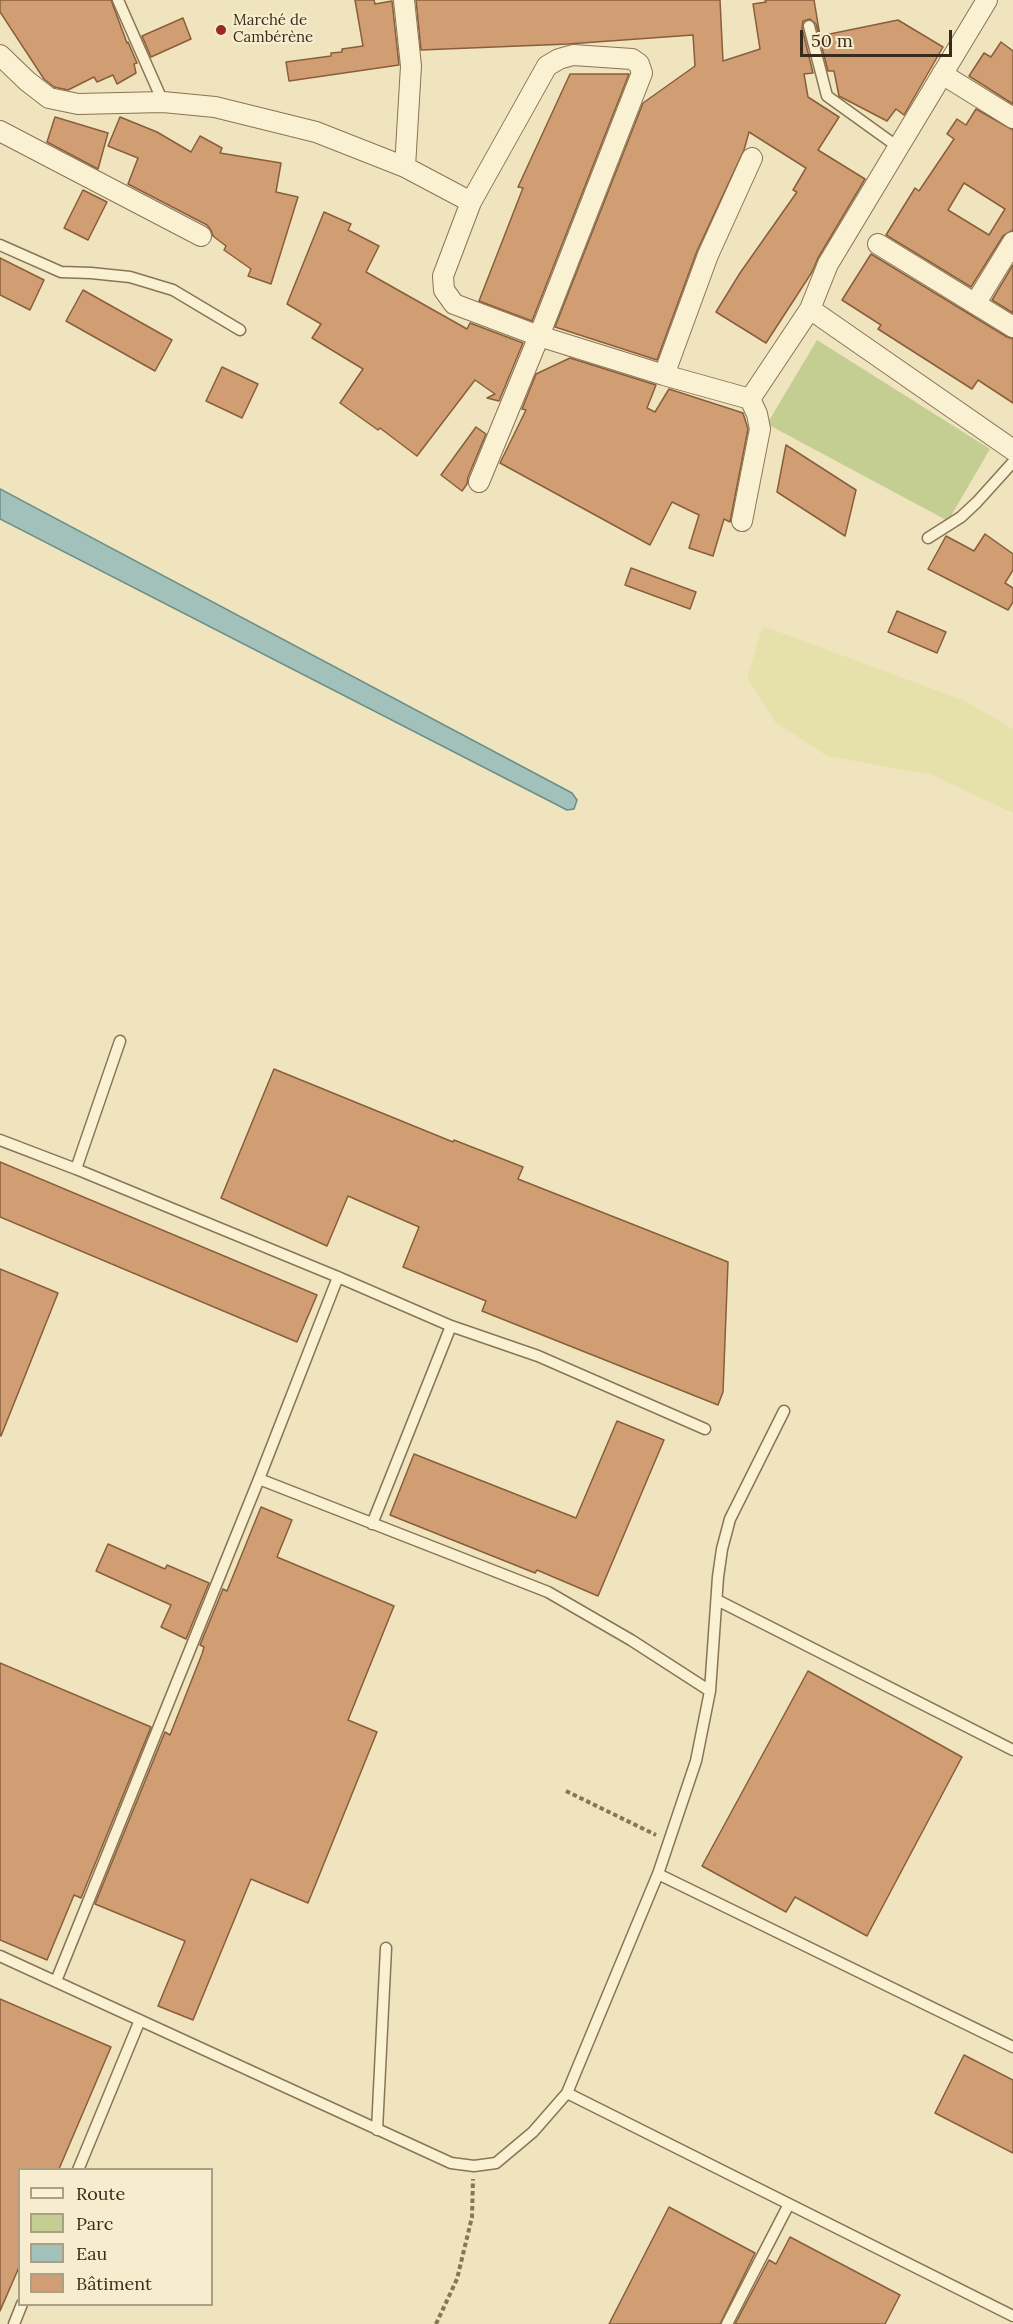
<!DOCTYPE html>
<html>
<head>
<meta charset="utf-8">
<style>
	body { margin:0 }
	#map { position:relative; width:1013px; height:2324px; overflow:hidden; background:#f0e4be; font-family:Lora,serif }
	canvas { display:block }
	.legend { position:absolute; left:18px; top:2168px; width:195px; height:138px; box-sizing:border-box; background:#f7edce; border:2px solid #ab9f86; margin:0; padding:8px 10px; list-style:none; font-size:18px; color:#382b1b }
	.legend li { display:flex; align-items:center; gap:12px; height:30px }
	.legend b { width:30px; border:2px solid #ab9f86 }
	.scale { position:absolute; left:800px; top:30px; width:152px; height:27px; box-sizing:border-box; border:3px solid #382b1b; border-top:0; padding-left:8px; font-size:18px; line-height:21px; white-space:nowrap; color:#382b1b; -webkit-text-stroke:4px #f7edce; paint-order:stroke }
</style>
</head>
<body>
<div id="map">
<canvas width="1013" height="2324"></canvas>
<ul class="legend">
<li><b style="height:8px;background:#faf0d2"></b>Route</li>
<li><b style="height:16px;background:#c4ce92"></b>Parc</li>
<li><b style="height:16px;background:#a2c1ba"></b>Eau</li>
<li><b style="height:16px;background:#d09e72"></b>Bâtiment</li>
</ul>
<div class="scale">50 m</div>
</div>
<script>
const context = document.querySelector('canvas').getContext('2d');
context.lineJoin = 'round';
function paint(path, color) {
  context.fillStyle = color;
  context.fill(path, 'evenodd');
}
function shape(rows) {
  const path = new Path2D();
  for (const r of rows) {
    path.moveTo(r[0], r[1]);
    for (let i = 2; i < r.length; i += 2) path.lineTo(r[i], r[i + 1]);
  }
  return path;
}
function strokePath(path, color, width, dash) {
  context.strokeStyle = color;
  context.lineWidth = width;
  context.lineCap = dash ? 'butt' : 'round';
  context.setLineDash(dash || []);
  context.stroke(path);
}
function label(font, color, halo, rows, align = 'center') {
  context.font = font + ' Lora,serif';
  context.lineWidth = 4.5;
  context.setLineDash([]);
  context.textBaseline = 'middle';
  context.strokeStyle = halo;
  context.fillStyle = color;
  for (const [text, x, y, turn = 0] of rows) {
    context.save();
    context.translate(x, y);
    context.rotate((+turn || 0) * Math.PI / 180);
    context.textAlign = isNaN(turn) ? turn : align;
    if (halo) context.strokeText(text, 0, 0);
    context.fillText(text, 0, 0);
    context.restore();
  }
}
const farmland = shape([
	[763,626,965,701,1013,729,1013,813,932,775,827,756,775,722,747,677]
]);
const green = shape([
	[817,340,990,449,948,521,767,424]
]);
const water = shape([
	[0,489,572,793,577,800,574,809,567,810,0,519,0,489]
]);
const building = shape([
	[0,0,111,0,127,43,128,42,137,63,134,64,136,73,117,84,113,75,97,82,94,77,68,90,54,87,44,79,0,12,0,0],
	[355,0,374,0,375,4,392,1,399,65,289,81,286,62,331,56,331,53,342,52,342,49,363,46,355,0],
	[416,0,720,0,723,61,760,49,753,4,766,2,765,0,814,0,820,36,898,20,943,47,904,115,896,109,887,121,839,96,834,71,828,71,816,24,810,19,803,21,802,28,813,73,804,74,808,97,839,117,818,150,865,179,818,258,812,272,766,343,716,312,740,273,797,192,793,190,806,168,749,132,744,150,697,251,657,360,555,327,643,103,695,66,693,35,568,44,421,50,416,0],
	[183,18,191,39,151,57,142,36,183,18],
	[1001,42,1013,51,1013,104,969,76,984,53,991,57,1001,42],
	[570,74,629,74,532,321,479,301,523,188,518,187,570,74],
	[976,109,1013,130,1013,230,1003,236,971,287,886,235,915,188,919,191,954,139,947,134,957,119,966,125,976,109],
	[964,183,1005,209,989,235,948,210,964,183],
	[55,117,108,133,98,169,47,142,55,117],
	[120,117,157,132,191,152,200,136,222,148,220,153,281,163,276,192,298,197,271,284,248,276,251,269,224,250,226,246,213,236,211,230,207,225,128,184,138,158,108,146,120,117],
	[83,190,107,202,88,240,64,228,83,190],
	[324,212,351,224,348,230,379,246,366,272,467,329,470,323,523,343,499,401,487,398,495,394,475,380,417,456,380,428,378,430,340,403,363,369,312,338,321,324,287,304,324,212],
	[871,254,1007,337,1013,339,1013,403,978,380,972,389,878,329,881,325,842,300,871,254],
	[0,258,44,280,30,310,0,295,0,258],
	[1013,265,1013,313,992,300,1013,265],
	[83,290,172,340,155,371,66,321,83,290],
	[570,358,656,385,647,408,655,412,669,389,743,413,748,429,730,522,724,519,713,556,689,548,699,515,672,502,650,545,500,463,526,410,522,409,536,374,570,358],
	[222,367,258,384,242,418,206,401,222,367],
	[476,427,486,434,468,477,467,484,462,491,441,475,476,427],
	[786,445,856,490,845,536,777,492,786,445],
	[985,534,1013,554,1013,570,1005,583,1013,588,1013,602,1008,610,928,569,946,536,974,551,985,534],
	[631,568,696,592,690,609,625,585,631,568],
	[897,611,946,632,937,653,888,632,897,611],
	[274,1069,453,1142,454,1140,523,1167,518,1179,728,1262,723,1392,718,1405,482,1311,486,1301,403,1267,419,1227,348,1196,327,1246,221,1198,274,1069],
	[0,1162,317,1295,297,1342,0,1217,0,1162],
	[0,1269,58,1293,1,1436,0,1435,0,1269],
	[617,1421,664,1440,598,1596,537,1570,535,1573,390,1515,414,1454,576,1518,617,1421],
	[261,1507,292,1520,277,1557,394,1606,348,1720,377,1732,308,1903,251,1879,193,2020,158,2006,185,1941,95,1904,165,1732,170,1735,202,1654,204,1647,200,1645,223,1589,227,1591,261,1507],
	[108,1544,165,1569,167,1565,209,1583,186,1639,161,1627,171,1605,96,1571,108,1544],
	[0,1663,151,1727,81,1898,74,1895,47,1960,0,1940,0,1663],
	[808,1671,962,1757,867,1936,795,1897,786,1912,702,1866,808,1671],
	[0,1999,111,2047,59,2169,20,2169,20,2265,0,2311,0,1999],
	[964,2055,1013,2080,1013,2153,935,2113,964,2055],
	[669,2207,755,2253,720,2324,609,2324,669,2207],
	[790,2237,900,2295,885,2324,735,2324,769,2260,776,2264,790,2237]
]);
const path = shape([
	[566,1791,656,1835],
	[436,2324,457,2279,472,2217,473,2179]
]);
const lane = shape([
	[118,0,163,102],
	[809,26,827,96,898,147],
	[0,245,61,272,91,273,130,277,173,290,240,330],
	[928,538,961,517,977,502,1013,462],
	[0,1140,76,1169,338,1277,451,1326,538,1356,705,1429],
	[76,1169,120,1041],
	[259,1479,548,1592,631,1640,710,1691],
	[372,1524,451,1326],
	[717,1600,1013,1750],
	[658,1874,1013,2047],
	[0,1956,451,2163,474,2166,496,2163,533,2132,567,2093,658,1874,696,1761,710,1691,718,1577,722,1549,730,1519,784,1411],
	[56,1981,259,1479,338,1277],
	[567,2093,1013,2316],
	[377,2130,386,1948],
	[78,2170,140,2020],
	[14,2324,22,2304],
	[727,2324,789,2204]
]);
const street = shape([
	[404,0,411,66,405,167],
	[0,55,27,81,49,98,78,104,163,102,215,107,316,132,405,167,471,202],
	[942,74,1013,118],
	[0,131,201,236],
	[878,244,1013,327],
	[975,304,1013,242],
	[810,309,1013,450],
	[664,375,708,255,752,158],
	[750,399,810,309,828,264,987,0],
	[479,482,539,336,642,73,639,64,632,59,573,55,559,59,547,66,471,202,443,276,444,290,454,304,539,336,664,375,750,399,757,414,760,429,742,521]
]);
const markers = [
	[221,30,6,"#9b2923"]
];
const poiNames = [
	["Marché de",233,21],
	["Cambérène",233,38]
];
paint(farmland, '#e6e0ab');
paint(green, '#c4ce92');
paint(water, '#a2c1ba');
strokePath(water, '#698f88', 1.5);
paint(building, '#d09e72');
strokePath(building, '#895e3b', 1.5);
strokePath(lane, '#897456', 13);
strokePath(street, '#897456', 22);
strokePath(path, '#897456', 4, [4.5, 3]);
strokePath(lane, '#faf0d2', 10);
strokePath(street, '#faf0d2', 20);
for (const [x, y, r, color] of markers) {
  const dot = new Path2D();
  dot.arc(x, y, r, 0, 2 * Math.PI);
  context.fillStyle = color;
  context.fill(dot);
  strokePath(dot, '#f7edce', 2);
}
label('15px', '#382b1b', '#f7edce', poiNames, 'left');
</script>
</body>
</html>
